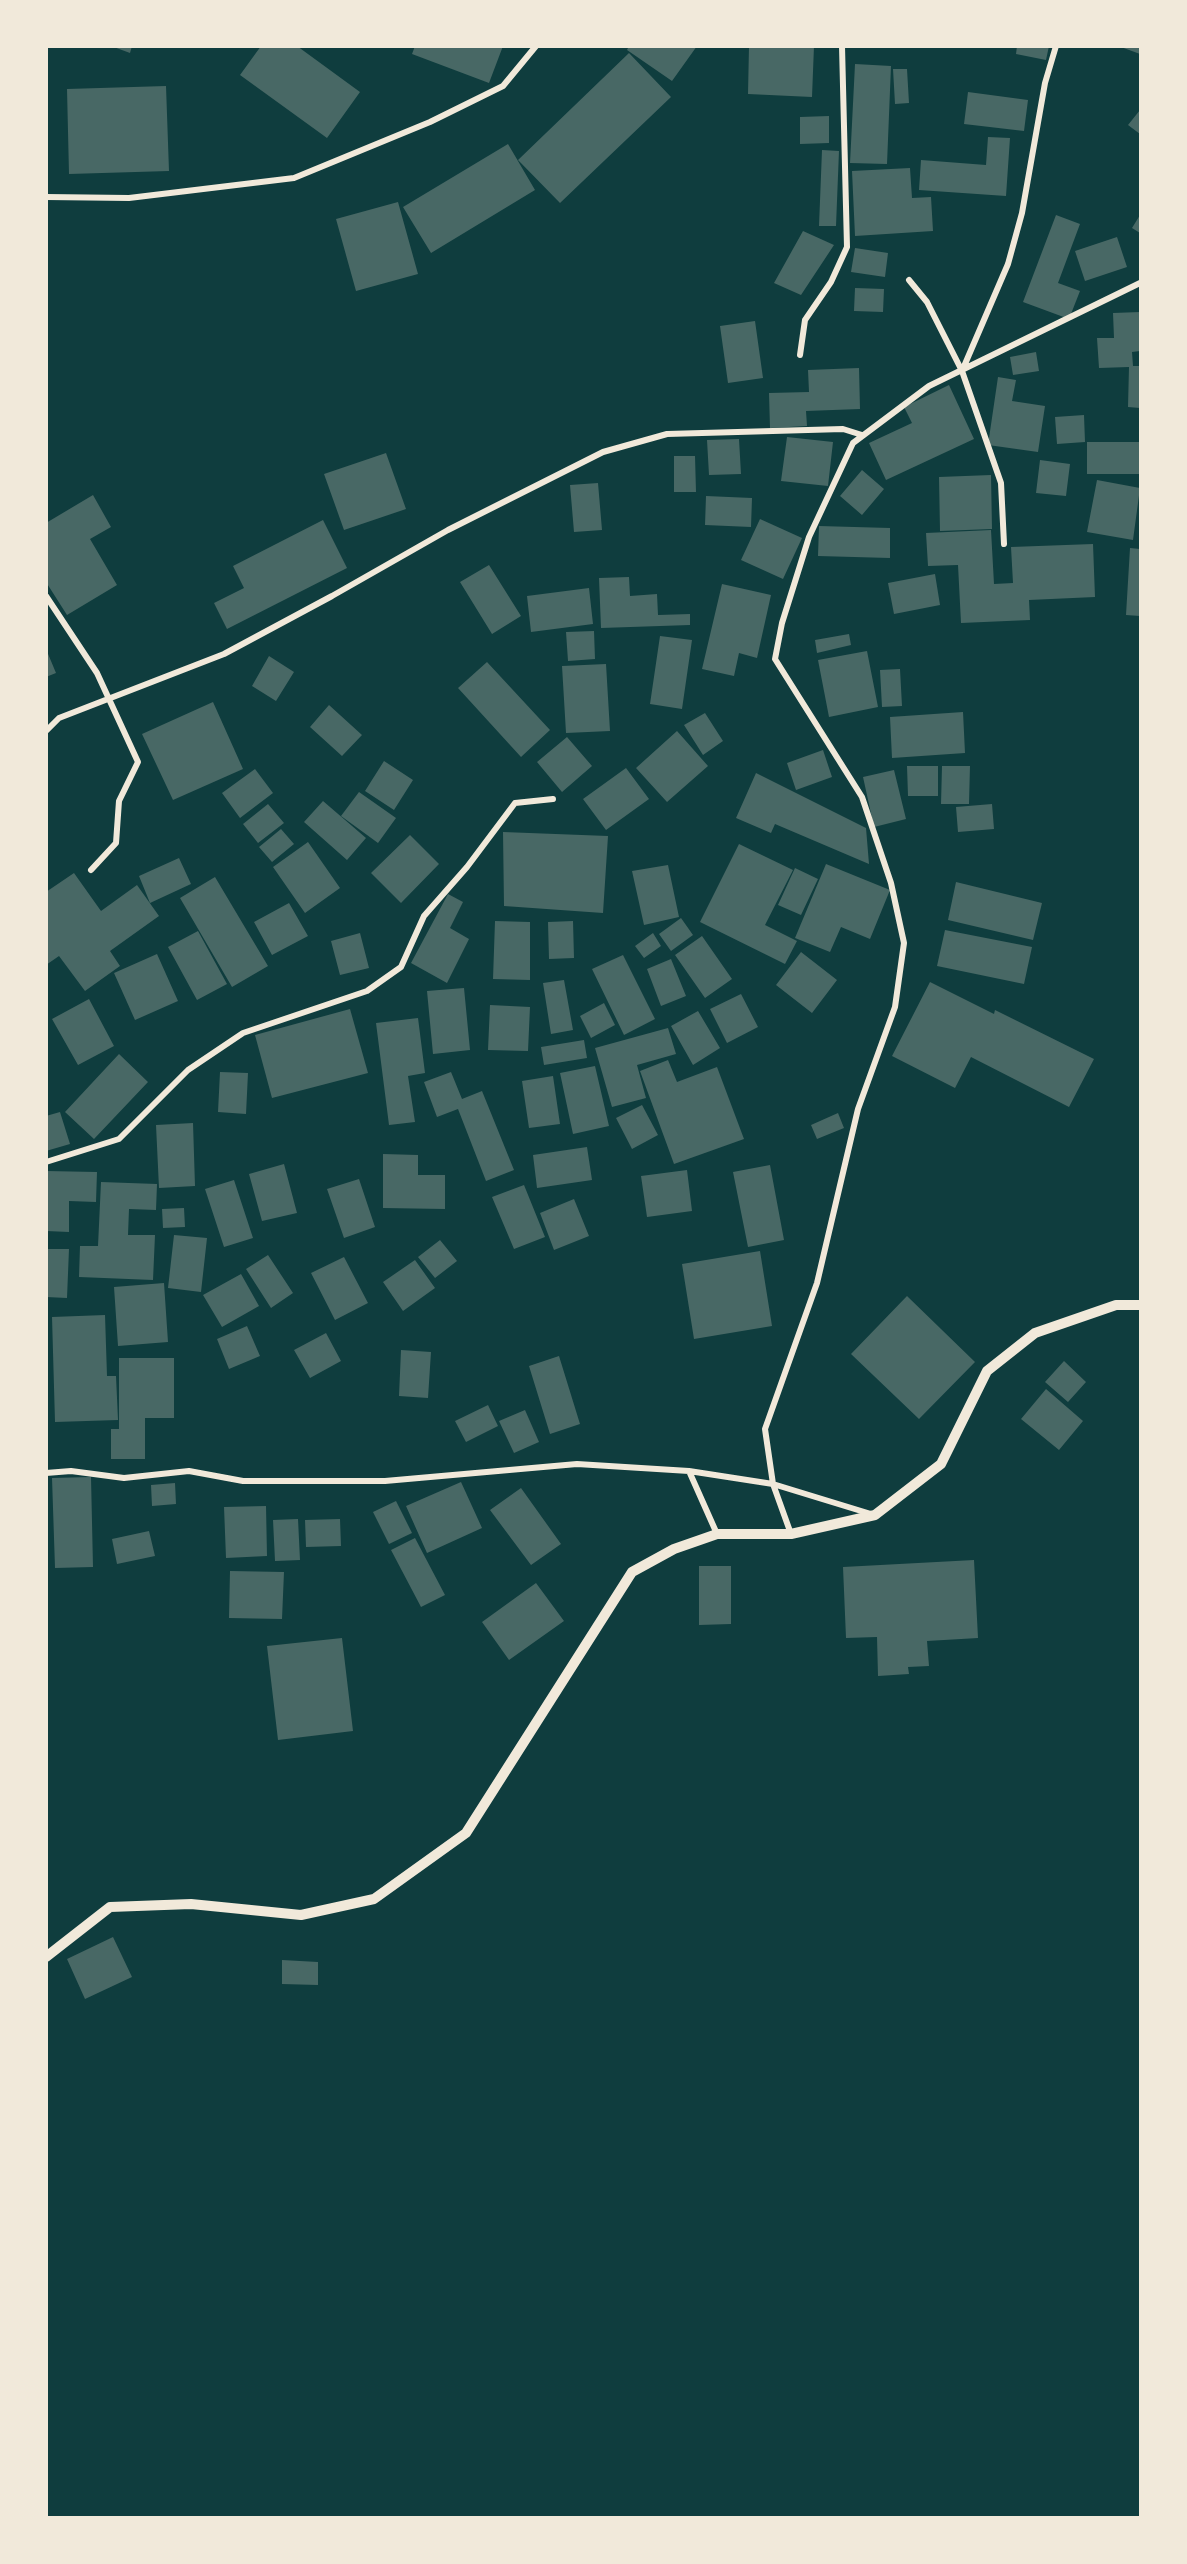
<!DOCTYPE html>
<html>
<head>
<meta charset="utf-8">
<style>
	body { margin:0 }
	#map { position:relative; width:1187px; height:2564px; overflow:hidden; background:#0f3d3e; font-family:Mulish,sans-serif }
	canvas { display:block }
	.frame { position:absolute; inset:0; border:48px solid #f1e9da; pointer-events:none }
</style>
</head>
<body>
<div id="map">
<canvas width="1187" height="2564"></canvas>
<div class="frame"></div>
</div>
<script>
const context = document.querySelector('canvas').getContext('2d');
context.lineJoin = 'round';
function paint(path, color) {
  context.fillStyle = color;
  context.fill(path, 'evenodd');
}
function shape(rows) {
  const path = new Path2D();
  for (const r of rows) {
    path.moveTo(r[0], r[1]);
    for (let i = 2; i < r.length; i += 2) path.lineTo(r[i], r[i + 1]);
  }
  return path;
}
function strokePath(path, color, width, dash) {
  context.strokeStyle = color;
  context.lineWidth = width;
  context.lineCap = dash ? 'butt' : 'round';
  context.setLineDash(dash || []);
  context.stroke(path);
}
const building = shape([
	[111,46,132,46,130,53],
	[261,46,297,46,360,92,327,138,240,75],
	[415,46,503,46,489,83,412,54],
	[629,46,697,46,672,81,627,50],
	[749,46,814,46,812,97,748,94],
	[1017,46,1049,46,1046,60,1016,54],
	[1140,46,1140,54,1121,47,1121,46],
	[629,53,671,97,560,203,518,160],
	[855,64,891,66,887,164,850,163],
	[893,69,907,69,909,103,895,104],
	[166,86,169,171,69,174,67,89],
	[968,92,1028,100,1024,131,964,124],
	[1140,110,1140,134,1128,125],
	[829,116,829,143,800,144,800,117],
	[988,137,1010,138,1006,196,919,190,921,160,986,165],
	[508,144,535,190,431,253,403,207],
	[822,150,839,151,836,226,819,226],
	[910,168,912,198,931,197,933,231,855,236,852,171],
	[398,202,418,274,356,291,336,219],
	[1056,215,1080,224,1058,283,1080,291,1069,319,1023,302],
	[1140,215,1140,233,1132,228],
	[803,231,834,245,801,295,774,283],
	[1117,237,1127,267,1085,281,1075,251],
	[855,248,888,253,885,277,851,272],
	[855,288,884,289,883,312,854,311],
	[1140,312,1140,351,1132,352,1133,366,1140,366,1140,408,1128,407,1129,367,1099,368,1097,338,1114,338,1113,313],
	[755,321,763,378,728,383,720,326],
	[1036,352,1039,371,1013,375,1010,357],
	[859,368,860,409,806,411,807,426,770,428,769,393,809,392,808,370],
	[998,377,1016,380,1012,401,1045,406,1038,452,988,445],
	[949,385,974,439,886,480,869,443,912,423,904,407],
	[1084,415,1085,442,1057,444,1055,417],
	[787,437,833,442,828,486,781,481],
	[739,439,741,474,709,475,707,440],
	[1087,442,1140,442,1140,474,1087,474],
	[386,453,406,509,344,530,324,474],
	[674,456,695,456,696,492,674,492],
	[1040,460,1070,464,1066,496,1036,493],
	[862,470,884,489,862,515,840,496],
	[991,475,992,529,940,531,939,477],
	[1097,480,1140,488,1133,540,1087,532],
	[598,483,602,530,574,532,570,485],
	[93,495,111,527,90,539,117,585,67,615,46,582,46,523],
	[706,496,752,498,751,527,705,525],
	[760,519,802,538,783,579,741,560],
	[323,520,347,568,227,629,214,603,244,588,233,566],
	[819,526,890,528,890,558,818,556],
	[991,530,994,584,1013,583,1011,547,1093,544,1095,597,1029,600,1030,620,961,623,958,565,928,566,926,533],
	[1130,548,1140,549,1140,616,1126,615],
	[489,565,521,616,492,634,460,582],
	[935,574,940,605,894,614,888,583],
	[629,577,630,596,657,594,658,615,690,614,690,625,601,628,599,578],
	[722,584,771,595,757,658,739,653,734,676,702,669],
	[589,588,593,624,531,632,527,596],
	[594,631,595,659,568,661,566,632],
	[849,634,851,645,817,653,815,640],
	[660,636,692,640,682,709,650,704],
	[46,649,56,673,46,677],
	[867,651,878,707,829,717,818,660],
	[269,656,294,672,276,701,252,686],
	[487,662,550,730,521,757,458,688],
	[606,664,610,731,566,733,562,666],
	[900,669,902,706,882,707,880,670],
	[213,702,243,769,173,800,142,734],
	[329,705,362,735,342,756,310,727],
	[963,712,965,753,892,758,890,717],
	[705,713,723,741,703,755,684,725],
	[677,731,708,766,667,802,636,768],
	[567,737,592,766,562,792,537,762],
	[823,750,832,777,796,790,787,763],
	[384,761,413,780,394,810,365,791],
	[907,766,938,766,938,796,908,796],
	[942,766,970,766,969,804,941,804],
	[626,768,649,799,606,830,583,799],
	[255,769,273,793,240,818,222,793],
	[894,770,906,819,874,827,863,777],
	[756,773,866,828,869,864,775,824,771,833,736,818],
	[359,792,396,818,378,843,341,816],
	[323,801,366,838,347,860,304,822],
	[268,804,284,823,258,843,243,824],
	[992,804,994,829,958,832,956,807],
	[281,829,294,844,272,862,259,847],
	[503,832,608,836,603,913,504,906],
	[410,835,439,864,401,903,371,873],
	[308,842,340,888,305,913,273,867],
	[739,844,793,870,765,925,797,941,785,964,700,922],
	[179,858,191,884,150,903,139,876],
	[826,864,890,890,870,939,841,927,830,952,795,938],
	[668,865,679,917,644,925,632,871],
	[795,868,818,879,801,915,778,905],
	[74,873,101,911,137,885,159,916,110,951,120,966,85,991,59,956,46,965,46,892],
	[215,877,268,966,232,987,180,898],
	[956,882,1042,903,1033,940,948,920],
	[448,894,463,902,450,928,469,939,447,983,411,963],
	[289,903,308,936,272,955,254,922],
	[681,918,693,935,671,951,659,934],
	[495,921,530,922,530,980,493,979],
	[573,921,574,958,549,959,548,922],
	[945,930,1032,947,1024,984,937,966],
	[198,931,227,984,197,1000,168,947],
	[360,933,369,968,340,975,331,941],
	[653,933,661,946,644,958,635,946],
	[702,936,732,979,705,998,675,955],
	[801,952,837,980,812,1013,776,985],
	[157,954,178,1001,135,1020,114,973],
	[623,955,655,1019,624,1035,592,969],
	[671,959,686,996,661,1006,647,969],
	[564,980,573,1030,551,1034,543,983],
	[930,982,994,1014,995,1010,1094,1059,1069,1107,971,1057,955,1088,892,1056],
	[464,988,470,1050,433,1054,427,991],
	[741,994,758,1027,727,1043,710,1009],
	[89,999,114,1046,78,1065,52,1019],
	[604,1003,615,1025,591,1038,580,1016],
	[490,1005,530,1007,528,1051,488,1050],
	[350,1009,368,1073,272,1098,255,1035],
	[698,1011,720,1048,693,1065,671,1026],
	[418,1018,425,1073,408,1076,415,1122,389,1125,376,1023],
	[668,1028,676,1054,637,1065,646,1098,612,1107,595,1048],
	[584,1040,587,1058,544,1065,541,1047],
	[119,1054,148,1082,94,1139,65,1112],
	[668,1060,677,1082,717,1067,744,1139,674,1164,640,1071],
	[595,1066,609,1126,573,1134,560,1073],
	[220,1072,248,1073,246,1114,218,1112],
	[451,1072,462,1099,482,1091,514,1170,486,1181,458,1109,437,1117,424,1082],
	[553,1076,560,1124,529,1128,522,1081],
	[642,1105,658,1135,632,1149,616,1118],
	[60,1112,70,1144,46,1151,46,1116],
	[838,1113,844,1128,817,1139,811,1125],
	[193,1123,195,1186,159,1188,156,1125],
	[587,1147,592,1180,537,1188,533,1155],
	[383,1154,418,1155,418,1175,445,1175,445,1209,383,1208],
	[284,1164,297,1213,262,1221,249,1174],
	[770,1165,784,1240,748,1247,733,1172],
	[687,1170,692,1211,647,1217,641,1176],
	[46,1171,97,1172,96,1202,69,1201,69,1232,46,1231],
	[359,1179,375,1227,344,1238,327,1189],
	[234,1180,253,1238,224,1247,205,1189],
	[101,1182,157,1184,156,1210,129,1209,128,1235,155,1235,153,1280,79,1277,80,1246,98,1246],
	[524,1185,545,1237,514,1249,492,1197],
	[574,1199,589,1236,554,1250,540,1213],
	[184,1208,185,1227,163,1228,162,1209],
	[174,1235,207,1238,201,1292,168,1288],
	[440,1240,457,1261,435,1278,418,1257],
	[46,1249,69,1249,67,1298,46,1297],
	[760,1251,772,1326,694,1339,682,1264],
	[268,1255,293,1293,271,1308,246,1269],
	[344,1257,368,1303,335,1320,311,1273],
	[415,1260,435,1288,403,1311,383,1282],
	[241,1274,259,1306,222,1327,203,1295],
	[164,1283,168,1342,118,1346,114,1287],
	[907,1296,975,1362,919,1419,851,1354],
	[105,1315,107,1376,116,1376,118,1420,55,1422,52,1317],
	[247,1326,260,1356,229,1369,217,1339],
	[326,1333,341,1361,310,1378,294,1350],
	[401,1350,431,1352,428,1398,399,1396],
	[559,1356,580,1424,550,1434,529,1366],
	[119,1358,174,1358,174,1418,145,1418,145,1459,111,1459,111,1429,119,1429],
	[1064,1361,1086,1382,1068,1402,1045,1382],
	[1046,1389,1083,1421,1059,1450,1021,1419],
	[488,1405,498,1426,466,1442,455,1421],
	[525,1410,539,1442,514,1453,499,1421],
	[91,1477,93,1567,55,1568,52,1478],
	[461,1482,482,1528,427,1553,406,1506],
	[175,1483,176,1504,152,1506,151,1485],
	[521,1488,561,1544,531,1565,490,1510],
	[396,1501,412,1533,389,1544,373,1512],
	[266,1506,267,1556,226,1558,224,1507],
	[298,1519,300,1560,275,1561,273,1520],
	[340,1519,341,1546,306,1547,305,1520],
	[149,1531,155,1556,117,1564,112,1539],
	[415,1538,445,1595,421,1607,391,1550],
	[974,1560,978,1638,927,1641,929,1666,908,1667,909,1674,878,1676,877,1637,846,1638,843,1567],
	[699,1566,731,1566,731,1624,699,1625],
	[230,1571,284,1572,282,1619,229,1618],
	[536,1583,564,1621,509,1660,482,1622],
	[342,1638,353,1731,278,1740,267,1646],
	[113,1937,132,1977,85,1999,67,1959],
	[282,1960,318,1962,318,1985,282,1984]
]);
const minor = shape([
	[46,197,129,198,294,178,430,122,503,86,536,46],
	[909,280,927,302,962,371,1001,483,1004,544],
	[800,355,805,320,831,282,847,247,842,46],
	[962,371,1008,264,1022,213,1045,83,1056,46],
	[46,596,97,673,138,762,119,801,116,843,91,870],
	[46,731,59,718,224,654,332,596,448,530,603,452,667,434,843,429,862,435],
	[46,1162,119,1139,188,1070,243,1033,367,991,401,967,424,916,467,867,515,803,553,799],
	[689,1471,717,1534],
	[46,1473,71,1471,124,1478,189,1471,243,1481,385,1481,577,1464,689,1471,773,1484,871,1514],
	[791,1534,773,1484,765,1429,817,1283,858,1109,895,1007,904,943,891,883,862,797,775,659,782,623,809,537,853,443,929,386,1140,283]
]);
const tertiary = shape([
	[46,1957,110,1907,191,1904,301,1915,374,1899,466,1833,632,1572,674,1549,717,1534,791,1534,875,1515,941,1464,987,1371,1035,1333,1116,1305,1140,1305]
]);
paint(building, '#486865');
strokePath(minor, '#f1e9da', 6);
strokePath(tertiary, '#f1e9da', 10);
</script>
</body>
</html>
